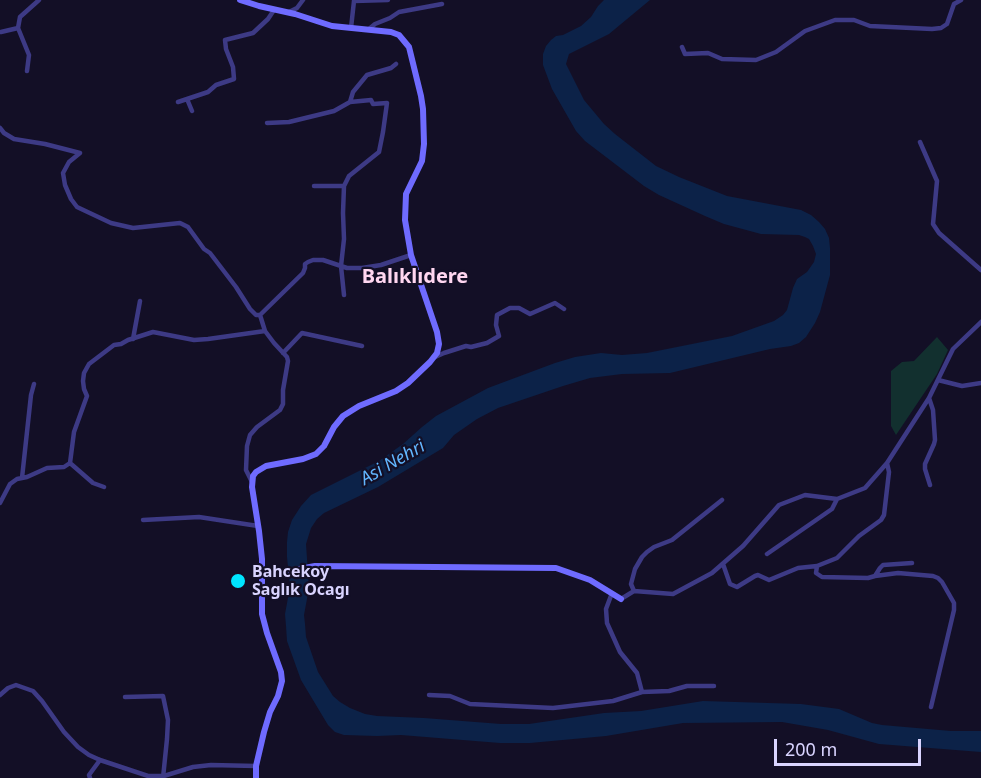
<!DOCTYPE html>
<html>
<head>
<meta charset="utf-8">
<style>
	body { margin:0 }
	#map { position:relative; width:981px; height:778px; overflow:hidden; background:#130f26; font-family:"Noto Sans",sans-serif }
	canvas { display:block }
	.scale { position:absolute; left:774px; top:739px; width:147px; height:27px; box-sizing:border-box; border:3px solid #d9d4ff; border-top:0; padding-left:8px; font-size:18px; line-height:21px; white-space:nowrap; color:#d9d4ff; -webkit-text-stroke:4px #130f26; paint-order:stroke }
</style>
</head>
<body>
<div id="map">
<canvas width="981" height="778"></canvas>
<div class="scale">200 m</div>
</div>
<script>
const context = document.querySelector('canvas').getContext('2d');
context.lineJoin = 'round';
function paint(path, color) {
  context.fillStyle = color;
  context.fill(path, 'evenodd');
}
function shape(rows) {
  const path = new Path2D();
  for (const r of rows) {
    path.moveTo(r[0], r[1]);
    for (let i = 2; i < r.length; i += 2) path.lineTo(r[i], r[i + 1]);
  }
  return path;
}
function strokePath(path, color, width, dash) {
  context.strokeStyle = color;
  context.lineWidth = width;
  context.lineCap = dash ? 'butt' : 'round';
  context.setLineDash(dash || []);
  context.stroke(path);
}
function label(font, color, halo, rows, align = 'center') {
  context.font = font + ' "Noto Sans",sans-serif';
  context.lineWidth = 4.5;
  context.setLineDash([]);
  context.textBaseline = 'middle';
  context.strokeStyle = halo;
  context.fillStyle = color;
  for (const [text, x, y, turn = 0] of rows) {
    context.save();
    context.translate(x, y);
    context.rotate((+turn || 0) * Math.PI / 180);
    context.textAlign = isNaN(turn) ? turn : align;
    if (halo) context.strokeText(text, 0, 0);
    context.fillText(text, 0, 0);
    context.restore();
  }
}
const green = shape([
	[937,337,948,350,937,374,896,435,891,426,891,371,902,362,914,361]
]);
const water = shape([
	[604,0,650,0,609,34,569,54,566,64,584,100,604,124,615,134,656,166,679,177,727,196,801,210,811,215,819,222,825,229,829,238,830,248,830,275,820,312,815,323,806,337,799,343,791,346,770,349,670,373,622,374,590,378,563,386,498,408,477,419,454,435,443,448,378,487,324,513,317,519,311,528,306,544,309,588,304,615,305,624,306,637,318,672,333,696,340,702,350,708,365,714,377,716,424,718,501,724,529,724,604,713,641,711,703,701,801,704,839,709,872,723,882,725,951,731,981,731,981,752,879,744,828,730,782,722,683,723,606,736,530,743,500,743,401,735,377,736,344,735,335,732,328,725,301,680,287,641,286,626,285,614,290,587,287,557,287,542,288,532,292,520,301,506,311,495,379,461,403,444,422,427,436,416,488,388,555,363,575,357,601,353,622,355,647,353,732,336,774,321,783,315,787,310,793,288,797,279,807,272,814,262,816,254,813,246,809,239,805,237,799,235,761,234,724,224,705,216,659,195,644,186,585,141,576,131,552,89,543,65,543,54,546,46,551,40,556,36,563,35,581,26,591,17,598,6]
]);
const street = shape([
	[289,12,297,8,303,0],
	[351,28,354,1,388,0],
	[369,29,375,24,390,18,399,12,442,4],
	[1,32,18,28],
	[682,47,685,54,708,53,722,59,756,60,776,52,805,31,835,20,854,20,870,26,932,29,941,28,947,24,954,4,961,0],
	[27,71,29,55,18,28,20,17,39,0],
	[187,99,192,111],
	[178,102,208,92,216,85,234,79,233,67,226,49,225,40,253,33,268,19,274,10],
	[267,123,289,122,334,111,350,102,353,92,367,75,391,68,396,64],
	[0,128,4,133,14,139,45,144,80,153,69,162,63,173,65,185,71,199,77,207,111,223,133,228,180,223,188,227,204,249,210,253,236,287,250,309,256,315,260,315,265,331,274,343,287,357,288,361,283,390,283,404,280,410,257,427,250,435,247,446,246,470,252,482],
	[920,142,937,181,933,224,939,233,981,270],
	[314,186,344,186],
	[344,295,341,266,344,239,343,213,344,186,349,176,379,152,383,132,387,103,373,104,371,100,350,102],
	[260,315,303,273,305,268,305,264,308,262,313,260,323,260,347,268,362,268,381,265,411,255],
	[133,339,140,301],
	[283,353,302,333,362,346],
	[433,358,444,353,466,346,471,347,487,343,499,336,496,325,497,315,510,308,519,308,530,314,555,303,564,309],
	[938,380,962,386,981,383],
	[929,398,933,410,935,440,934,444,925,464,925,469,930,485],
	[70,463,93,483,104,487],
	[887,463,889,472,884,515,881,520,859,536,837,558,817,566,816,573,822,577,868,578,875,576,880,568,883,565,912,563],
	[22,478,31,395,34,384],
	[0,503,10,484,17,479,27,477,47,468,64,467,70,463,74,432,87,396,84,389,83,381,84,373,89,364,114,345,121,344,128,340,153,332,194,340,208,339,265,331],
	[143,520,199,517,258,526],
	[767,554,832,509,837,499],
	[723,564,730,584,737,587,755,576,758,575,769,580,798,568,817,566],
	[875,576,898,573,933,576,938,578,942,582,954,603,954,610,931,707],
	[634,591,631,584,635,569,642,557,647,552,654,547,672,540,722,500],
	[612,593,606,609,607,623,620,652,637,673,642,692],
	[621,599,634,591,673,594,712,573,743,546,779,505,805,495,837,499,865,488,887,463,929,398,953,349,981,322],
	[0,695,8,688,16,685,33,691,42,701,64,732,78,747,89,755,100,760,148,776,164,776,193,767,211,765,256,766],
	[429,695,450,696,470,704,553,708,613,701,642,692,669,691,687,686,714,686],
	[125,697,163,696,168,720,167,739,163,778],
	[90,778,89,775,100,760]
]);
const secondary = shape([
	[240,0,259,6,295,14,332,26,391,32,399,35,409,47,421,96,423,109,424,144,422,161,406,194,405,220,411,255,437,332,439,344,437,353,430,362,408,383,396,391,359,406,343,416,334,427,324,446,316,454,303,459,266,466,256,472,253,476,252,487,259,531,262,559,262,614,267,633,281,672,282,681,278,696,270,712,264,732,256,766,256,778],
	[262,576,315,566,556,568,590,580,621,599]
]);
const markers = [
	[238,581,8,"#00e5ff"]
];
const poiNames = [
	["Bahcekoy",252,572],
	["Saglık Ocagı",252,590]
];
const waterNames = [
	["Asi Nehri",393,463,-30]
];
const quarterNames = [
	["Balıklıdere",415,277]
];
paint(green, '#12302f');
paint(water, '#0c2248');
strokePath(street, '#3d3a85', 4.5);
strokePath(secondary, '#6f6bff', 6);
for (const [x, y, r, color] of markers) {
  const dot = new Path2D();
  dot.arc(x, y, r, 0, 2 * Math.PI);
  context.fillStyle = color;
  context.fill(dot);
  strokePath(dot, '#130f26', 2);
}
label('bold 16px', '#d9d4ff', '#130f26', poiNames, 'left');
label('italic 18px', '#62b6ff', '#130f26', waterNames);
label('bold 20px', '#ffd6f0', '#130f26', quarterNames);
</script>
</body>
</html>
